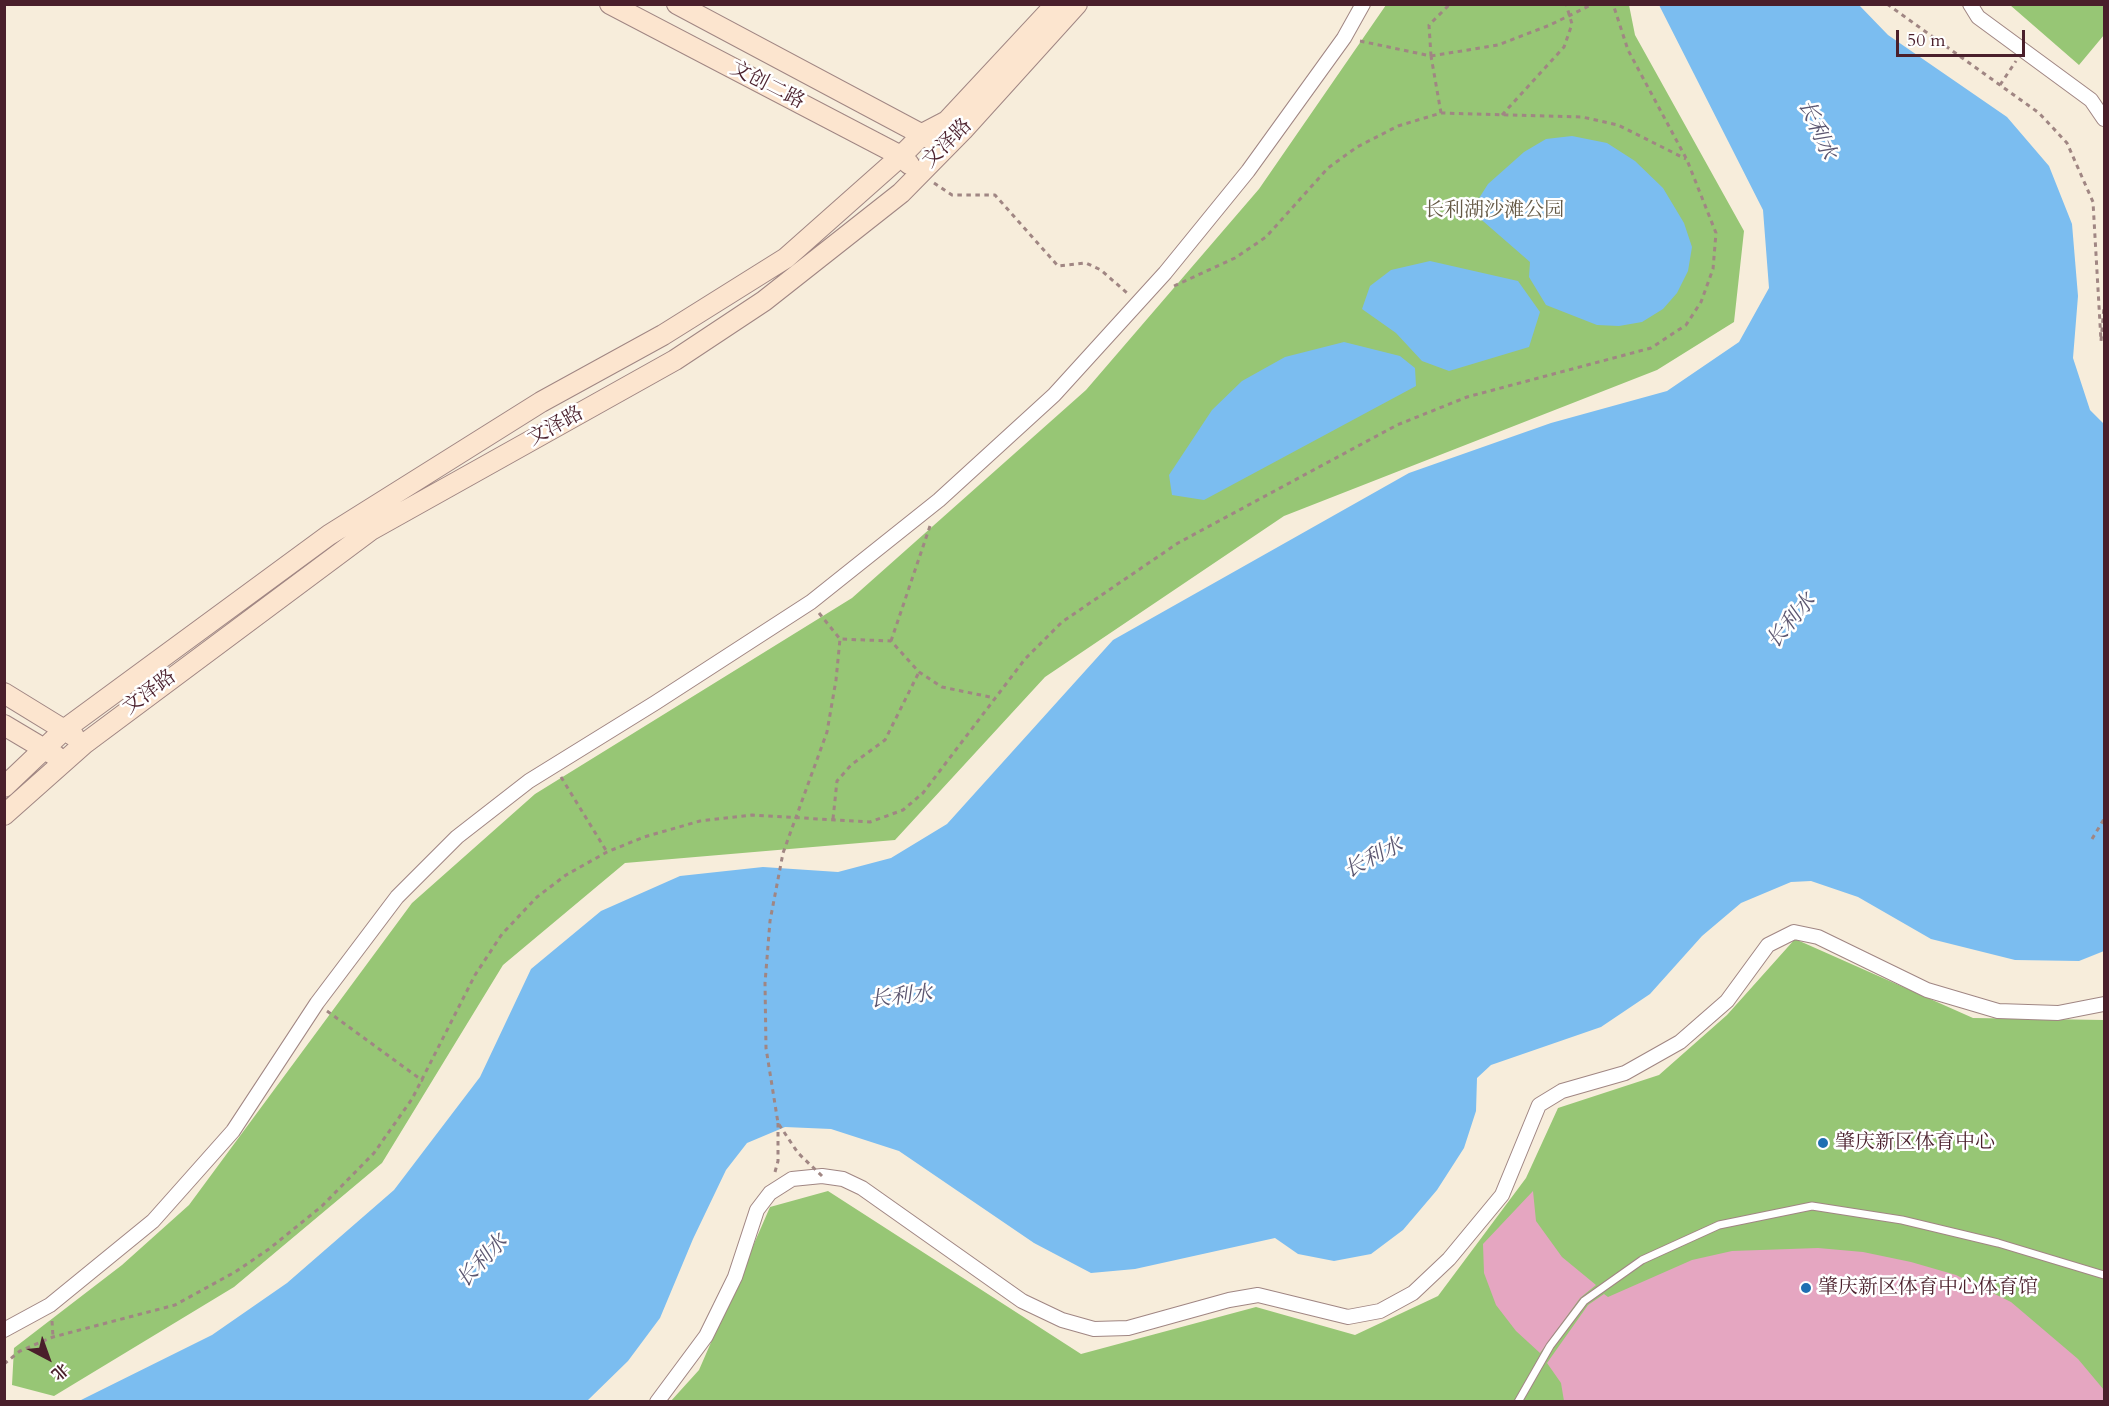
<!DOCTYPE html>
<html>
<head>
<meta charset="utf-8">
<style>
	body { margin:0 }
	#map { position:relative; width:2109px; height:1406px; overflow:hidden; background:#f7eddb; font-family:Cardo,"Noto Serif SC",serif }
	canvas { display:block }
	.frame { position:absolute; inset:0; border:6px solid #4a1f2b; pointer-events:none }
	.north { position:absolute; left:18px; top:1328px; width:60px; height:60px; -webkit-text-stroke:4px #fff; paint-order:stroke; rotate:139deg; font-size:16px; font-weight:700; line-height:24px; text-align:center; color:#4a1f2b }
	.north::after { content:''; display:block; margin:auto; width:21px; height:27px; background:#4a1f2b; clip-path:polygon(50% 0,100% 100%,50% 72%,0 100%) }
	.scale { position:absolute; left:1896px; top:30px; width:129px; height:27px; box-sizing:border-box; border:3px solid #4a1f2b; border-top:0; padding-left:8px; font-size:18px; line-height:21px; white-space:nowrap; color:#4a1f2b; -webkit-text-stroke:4px #fff; paint-order:stroke }
</style>
</head>
<body>
<div id="map">
<canvas width="2109" height="1406"></canvas>
<div class="frame"></div>
<div class="north">北</div>
<div class="scale">50 m</div>
</div>
<script>
const context = document.querySelector('canvas').getContext('2d');
context.lineJoin = 'round';
function paint(path, color) {
  context.fillStyle = color;
  context.fill(path, 'evenodd');
}
function shape(rows) {
  const path = new Path2D();
  for (const r of rows) {
    path.moveTo(r[0], r[1]);
    for (let i = 2; i < r.length; i += 2) path.lineTo(r[i], r[i + 1]);
  }
  return path;
}
function strokePath(path, color, width, dash) {
  context.strokeStyle = color;
  context.lineWidth = width;
  context.lineCap = dash ? 'butt' : 'round';
  context.setLineDash(dash || []);
  context.stroke(path);
}
function label(font, color, halo, rows, align = 'center') {
  context.font = font + ' Cardo,"Noto Serif SC",serif';
  context.lineWidth = 5;
  context.setLineDash([]);
  context.textBaseline = 'middle';
  context.strokeStyle = halo;
  context.fillStyle = color;
  for (const [text, x, y, turn = 0] of rows) {
    context.save();
    context.translate(x, y);
    context.rotate((+turn || 0) * Math.PI / 180);
    context.textAlign = isNaN(turn) ? turn : align;
    if (halo) context.strokeText(text, 0, 0);
    context.fillText(text, 0, 0);
    context.restore();
  }
}
const green = shape([
	[1386,5,1629,5,1635,35,1744,231,1734,322,1657,370,1284,516,1045,677,895,840,625,863,503,965,382,1163,234,1287,54,1396,12,1385,14,1348,122,1265,189,1205,412,903,535,794,852,598,1086,390,1259,189],
	[2010,5,2104,5,2104,35,2079,65],
	[1795,939,1973,1018,2104,1020,2104,1401,670,1402,699,1370,770,1207,828,1191,1081,1354,1256,1307,1355,1335,1438,1296,1526,1178,1558,1108,1659,1075,1727,1015]
]);
const water = shape([
	[1659,5,1859,5,1888,35,2007,117,2049,166,2072,224,2078,296,2073,358,2090,410,2104,424,2104,951,2079,961,2015,960,1931,939,1858,897,1811,881,1791,882,1741,903,1702,936,1650,994,1601,1027,1491,1065,1477,1078,1476,1111,1464,1148,1437,1190,1403,1230,1371,1254,1334,1261,1298,1254,1275,1238,1135,1269,1091,1273,1034,1243,899,1151,831,1129,785,1127,747,1143,726,1170,693,1239,660,1318,628,1361,587,1401,79,1401,212,1335,287,1283,394,1190,480,1077,531,969,601,911,680,876,763,867,838,872,891,858,947,824,1113,640,1409,473,1551,423,1667,391,1739,342,1769,288,1763,210],
	[1572,136,1607,143,1635,161,1663,188,1684,223,1692,247,1688,271,1677,293,1663,309,1642,322,1619,326,1597,325,1546,305,1529,277,1530,262,1476,215,1476,203,1488,184,1524,152,1546,139],
	[1430,261,1518,281,1540,312,1529,347,1449,371,1422,361,1396,333,1362,309,1370,286,1391,270],
	[1344,342,1400,356,1415,368,1416,386,1204,500,1172,495,1169,475,1212,410,1242,381,1285,357]
]);
const building = shape([
	[1533,1191,1536,1221,1562,1257,1596,1285,1580,1298,1540,1353,1516,1331,1496,1305,1484,1273,1483,1244],
	[1818,1248,1863,1252,1911,1262,1956,1275,2011,1302,2078,1359,2104,1390,2104,1401,1564,1401,1561,1383,1547,1363,1588,1305,1604,1294,1608,1297,1692,1260,1732,1251]
]);
const path = shape([
	[1887,4,2039,113,2067,143,2093,202,2101,341,2104,307],
	[1360,41,1431,56,1441,113],
	[1431,56,1429,25,1450,4],
	[2000,85,2016,61],
	[1502,115,1564,47,1572,24,1566,4],
	[934,183,952,195,995,195,1058,266,1086,263,1101,270,1127,293],
	[1174,286,1235,258,1266,237,1328,168,1357,147,1398,126,1441,113,1582,117,1618,125,1686,159],
	[819,613,840,639,891,641,919,672,942,687,995,698],
	[891,641,930,526],
	[561,777,607,852],
	[833,819,837,781,851,765,885,740,919,672],
	[2092,839,2104,819],
	[327,1011,423,1081],
	[775,1172,778,1161,778,1123],
	[52,1321,53,1337],
	[4,1364,20,1351,53,1337,175,1305,235,1272,269,1249,322,1206,374,1153,412,1099,475,975,502,934,537,897,566,875,607,852,644,837,700,821,752,815,870,822,903,810,923,793,1025,659,1062,622,1178,543,1397,425,1467,397,1651,348,1686,325,1701,302,1713,269,1716,233,1687,160,1628,50,1613,4]
]);
const lane = shape([
	[1518,1402,1550,1346,1584,1301,1642,1260,1719,1225,1812,1206,1902,1220,1998,1243,2104,1275]
]);
const street = shape([
	[1970,4,1978,17,2091,100,2104,119],
	[4,1330,50,1305,153,1221,233,1131,317,1003,397,897,457,837,529,781,655,703,811,602,939,500,1054,395,1165,273,1248,171,1344,38,1363,4],
	[657,1402,706,1336,735,1277,757,1210,770,1193,792,1179,822,1176,843,1179,862,1188,1022,1301,1062,1320,1094,1329,1128,1328,1229,1300,1258,1295,1348,1317,1380,1311,1413,1293,1449,1259,1502,1195,1539,1105,1562,1091,1625,1073,1680,1042,1727,1001,1768,945,1794,932,1818,937,1927,990,1998,1011,2058,1013,2104,1004]
]);
const secondary = shape([
	[610,4,901,156,909,164],
	[677,4,934,141],
	[4,693,74,736],
	[4,725,56,756],
	[4,787,65,729,329,535,541,402,663,335,786,258,901,156,924,133,947,121,1056,4],
	[4,815,84,744,371,530,675,360,764,301,901,193,963,130,1077,4]
]);
const pathBridge = shape([
	[1431,56,1498,45,1550,25,1593,4],
	[822,1176,798,1153,778,1123,766,1048,765,983,770,921,783,853,827,732,836,680,840,639]
]);
const markers = [
	[1823,1143,6,"#1f6fb2"],
	[1806,1288,6,"#1f6fb2"]
];
const streetNames = [
	["文创二路",767,86,27],
	["文泽路",948,144,-45],
	["文泽路",556,427,-29],
	["文泽路",150,693,-37]
];
const parkNames = [
	["长利湖沙滩公园",1494,211]
];
const poiNames = [
	["肇庆新区体育中心",1835,1143],
	["肇庆新区体育中心体育馆",1818,1288]
];
const waterNames = [
	["长利水",1816,130,66],
	["长利水",1792,622,-50],
	["长利水",1374,859,-27],
	["长利水",901,998,-6],
	["长利水",483,1262,-47]
];
paint(green, '#97c675');
paint(water, '#7bbdf0');
paint(building, '#e5a6c1');
strokePath(lane, '#a08683', 9);
strokePath(street, '#a08683', 16);
strokePath(secondary, '#a08683', 22);
strokePath(path, '#a08683', 3, [4.5, 4.5]);
strokePath(lane, '#fff', 7);
strokePath(street, '#fff', 14);
strokePath(secondary, '#fce5cf', 20);
strokePath(pathBridge, '#a08683', 3, [4.5, 4.5]);
for (const [x, y, r, color] of markers) {
  const dot = new Path2D();
  dot.arc(x, y, r, 0, 2 * Math.PI);
  context.fillStyle = color;
  context.fill(dot);
  strokePath(dot, '#fff', 2);
}
label('20px', '#4a1f2b', '#fff', streetNames);
label('20px', '#655945', '#fff', parkNames);
label('20px', '#4a1f2b', '#fff', poiNames, 'left');
label('italic 21px', '#5b5670', '#fff', waterNames);
</script>
</body>
</html>
